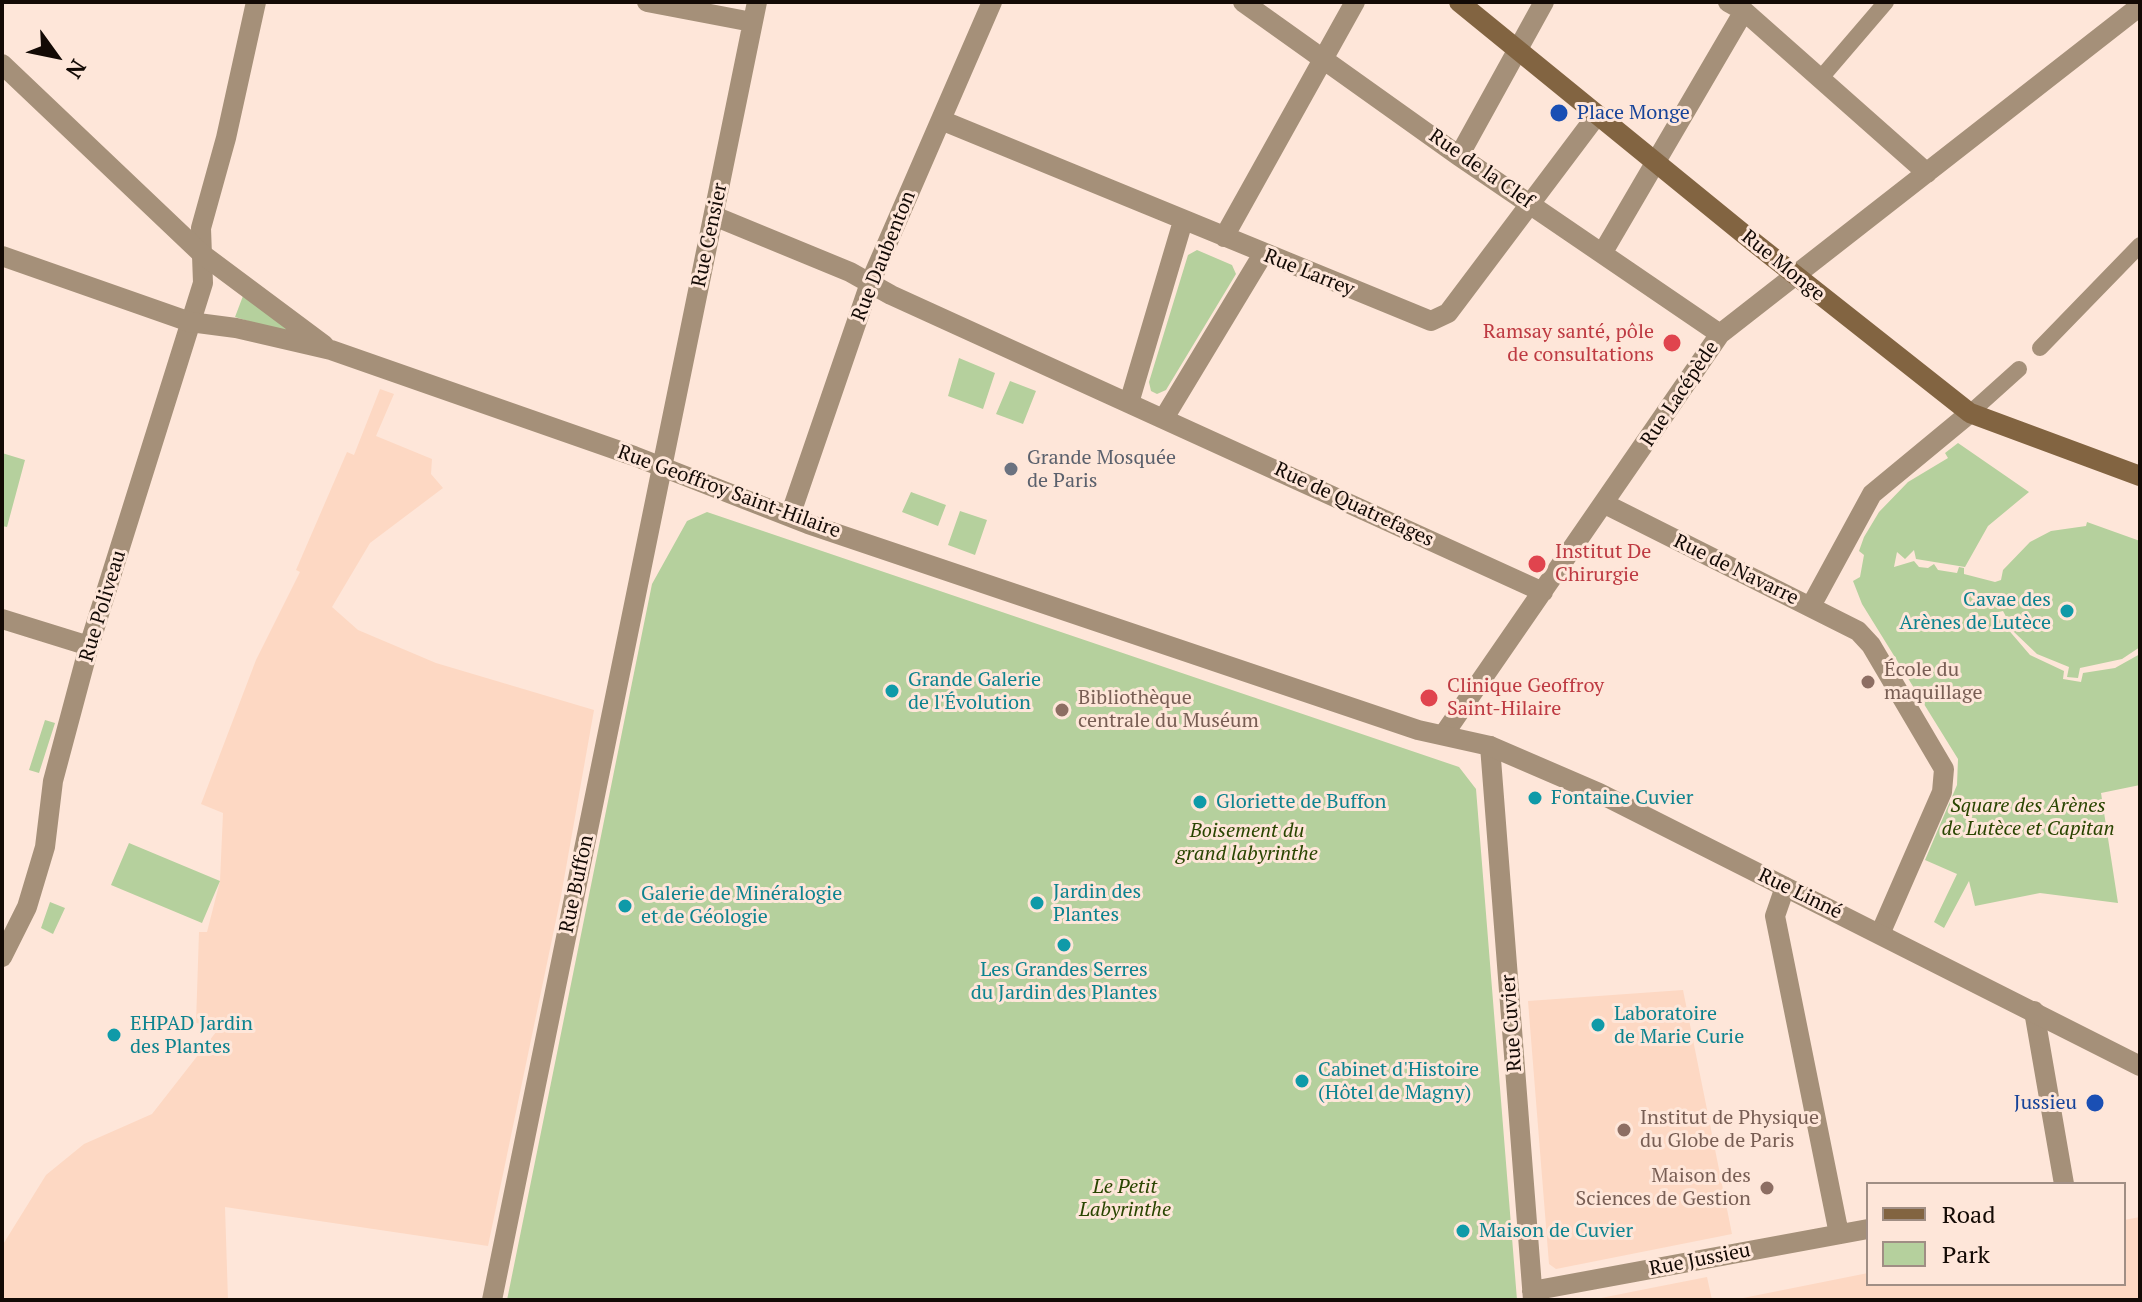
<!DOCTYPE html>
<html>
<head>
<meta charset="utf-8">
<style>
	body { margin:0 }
	#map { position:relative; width:2142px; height:1302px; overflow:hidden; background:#fee6d9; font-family:"PT Serif",serif }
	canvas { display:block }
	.frame { position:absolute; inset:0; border:4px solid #130a05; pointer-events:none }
	.legend { position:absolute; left:1866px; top:1182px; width:260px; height:104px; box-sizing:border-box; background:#fee6d9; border:2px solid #a08e84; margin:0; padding:10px 14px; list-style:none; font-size:24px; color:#130a05 }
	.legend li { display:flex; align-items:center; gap:16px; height:40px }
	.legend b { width:40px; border:2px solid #a08e84 }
	.north { position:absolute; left:16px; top:16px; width:80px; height:80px; -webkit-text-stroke:6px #fee6d9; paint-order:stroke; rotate:123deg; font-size:22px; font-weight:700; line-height:32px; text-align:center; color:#130a05 }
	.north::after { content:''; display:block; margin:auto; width:28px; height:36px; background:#130a05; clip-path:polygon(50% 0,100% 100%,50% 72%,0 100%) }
</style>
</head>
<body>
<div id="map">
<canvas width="2142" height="1302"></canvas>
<div class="frame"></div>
<ul class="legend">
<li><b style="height:10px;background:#826441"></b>Road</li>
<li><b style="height:22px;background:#b5d09d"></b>Park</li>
</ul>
<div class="north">N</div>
</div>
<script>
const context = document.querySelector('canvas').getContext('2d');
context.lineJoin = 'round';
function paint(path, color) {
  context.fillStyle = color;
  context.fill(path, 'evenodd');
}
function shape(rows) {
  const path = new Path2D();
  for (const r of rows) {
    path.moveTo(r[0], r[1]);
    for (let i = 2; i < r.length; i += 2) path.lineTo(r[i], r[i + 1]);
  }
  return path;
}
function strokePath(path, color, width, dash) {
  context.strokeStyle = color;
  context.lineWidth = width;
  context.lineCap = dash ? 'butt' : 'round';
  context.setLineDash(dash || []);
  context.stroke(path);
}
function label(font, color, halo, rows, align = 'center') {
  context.font = font + ' "PT Serif",serif';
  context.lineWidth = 6;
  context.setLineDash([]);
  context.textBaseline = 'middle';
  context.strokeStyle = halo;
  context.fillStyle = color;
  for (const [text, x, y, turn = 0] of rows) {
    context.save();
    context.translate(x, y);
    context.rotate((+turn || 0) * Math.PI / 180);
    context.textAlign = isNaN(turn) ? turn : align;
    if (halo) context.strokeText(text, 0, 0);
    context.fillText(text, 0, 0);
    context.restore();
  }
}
const built = shape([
	[380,389,394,394,376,436,432,459,431,474,443,488,370,543,332,607,358,630,436,663,594,710,561,896,488,1246,225,1207,228,1300,2,1300,2,1246,46,1175,84,1144,152,1114,220,1027,196,1023,199,932,207,932,220,881,223,813,201,804,256,660,300,572,296,570,347,452,354,455],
	[1683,990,1732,1234,1556,1269,1549,1264,1528,1001],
	[2140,1217,2140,1300,1733,1300,1868,1273,1868,1284,2124,1284,2124,1220],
	[1707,1277,1712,1300,1591,1300,1646,1289]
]);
const green = shape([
	[1197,250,1232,265,1236,274,1166,390,1157,394,1151,391,1149,382,1188,255],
	[243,296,290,328,287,333,235,317],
	[959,358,995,373,983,409,948,396],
	[1010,381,1036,391,1023,424,996,414],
	[1958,443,2029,492,1988,526,1965,567,1916,559,1914,550,1905,559,1897,552,1894,567,1914,561,1919,567,1928,568,1934,564,1938,570,1957,573,1959,567,1964,568,1964,574,1995,582,2001,580,2003,570,2030,542,2051,531,2086,526,2087,522,2140,541,2140,647,2122,659,2080,668,2078,678,2067,677,2069,667,2037,654,2014,632,2003,611,1994,613,2030,655,2064,671,2063,679,2081,682,2083,673,2115,668,2140,654,2140,785,2101,793,2118,903,2040,893,1975,906,1969,881,1944,928,1934,922,1957,874,1925,860,1957,785,1958,759,1862,604,1853,581,1860,577,1864,555,1859,551,1864,537,1879,512,1908,482,1948,458,1945,453],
	[2,453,25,460,7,527,2,526],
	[911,492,946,505,938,526,902,512],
	[960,511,987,520,975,555,948,545],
	[707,512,1459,767,1476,789,1517,1300,507,1300,652,584,687,521],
	[45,720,55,723,39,773,29,770],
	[129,843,220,881,202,923,111,885],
	[50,902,65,908,53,934,41,928]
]);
const pedestrian = shape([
	[1820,79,1886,2],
	[2040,348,2140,245],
	[1970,413,2019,369]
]);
const minor = shape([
	[647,2,752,22],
	[1243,2,1459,156,1720,334],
	[1728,2,1744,11,1927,173],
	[941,120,1431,321,1448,313,1597,115],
	[1459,156,1544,2],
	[714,216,850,272,891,295,1543,592],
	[1224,237,1355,2],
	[1603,252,1744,11],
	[1129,403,1183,221],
	[1164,418,1263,254],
	[1605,504,1858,631,1871,645,1944,769,1942,792,1880,934],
	[790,516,870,283,992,2],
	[1811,606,1872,494,1970,413],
	[2,619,89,646],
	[1444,734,1720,334,2140,6],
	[1490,746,1533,1300],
	[1785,887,1775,916,1839,1234],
	[2,957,27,907,45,847,53,781,89,646,203,283,201,228,226,138,256,2],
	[2034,1011,2064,1184],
	[1532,1291,1868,1229],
	[492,1300,757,2]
]);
const tertiary = shape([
	[2,64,202,254,324,345],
	[2,256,190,322,236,328,331,350,634,456,808,524,1418,730,1490,746,1599,793,2140,1066]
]);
const secondary = shape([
	[1459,2,1756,244,1970,413,2140,476]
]);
const markers = [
	[1559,113,10,"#1a4fb4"],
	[1672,343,10,"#e0444e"],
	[1011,469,8,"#6b7280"],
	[1537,564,10,"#e0444e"],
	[2067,611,8,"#0f9aa8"],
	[1868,682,8,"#8d6e63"],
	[892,691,8,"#0f9aa8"],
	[1429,698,10,"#e0444e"],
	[1062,710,8,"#8d6e63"],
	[1535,798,8,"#0f9aa8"],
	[1200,802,8,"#0f9aa8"],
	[1037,903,8,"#0f9aa8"],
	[625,906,8,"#0f9aa8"],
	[1064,945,8,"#0f9aa8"],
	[1598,1025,8,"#0f9aa8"],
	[114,1035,8,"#0f9aa8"],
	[1302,1081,8,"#0f9aa8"],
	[2095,1103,10,"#1a4fb4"],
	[1624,1130,8,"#8d6e63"],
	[1767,1188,8,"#8d6e63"],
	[1463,1231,8,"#0f9aa8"]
];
const transitNames = [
	["Place Monge",1577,113],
	["Jussieu",2077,1103,"right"]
];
const streetNames = [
	["Rue de la Clef",1481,169,35],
	["Rue Censier",710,235,-78],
	["Rue Daubenton",884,256,-68],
	["Rue Monge",1783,266,39],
	["Rue Larrey",1309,273,22],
	["Rue Lacépède",1680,394,-56],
	["Rue Geoffroy Saint-Hilaire",729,492,20],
	["Rue de Quatrefages",1354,505,25],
	["Rue de Navarre",1736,570,26],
	["Rue Poliveau",103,606,-73],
	["Rue Buffon",577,884,-78],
	["Rue Linné",1800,894,26],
	["Rue Cuvier",1512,1023,-94],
	["Rue Jussieu",1700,1260,-11]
];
const healthNames = [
	["Ramsay santé, pôle",1654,332,"right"],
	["de consultations",1654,355,"right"],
	["Institut De",1555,552],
	["Chirurgie",1555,575],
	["Clinique Geoffroy",1447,686],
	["Saint-Hilaire",1447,709]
];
const worshipNames = [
	["Grande Mosquée",1027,458],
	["de Paris",1027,481]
];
const cultureNames = [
	["Cavae des",2051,600,"right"],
	["Arènes de Lutèce",2051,623,"right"],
	["Grande Galerie",908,680],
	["de l'Évolution",908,703],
	["Fontaine Cuvier",1551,798],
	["Gloriette de Buffon",1216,802],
	["Jardin des",1053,892],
	["Plantes",1053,915],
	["Galerie de Minéralogie",641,894],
	["et de Géologie",641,917],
	["Les Grandes Serres",1064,970,"center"],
	["du Jardin des Plantes",1064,993,"center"],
	["Laboratoire",1614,1014],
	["de Marie Curie",1614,1037],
	["EHPAD Jardin",130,1024],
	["des Plantes",130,1047],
	["Cabinet d'Histoire",1318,1070],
	["(Hôtel de Magny)",1318,1093],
	["Maison de Cuvier",1479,1231]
];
const educationNames = [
	["École du",1884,670],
	["maquillage",1884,693],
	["Bibliothèque",1078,698],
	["centrale du Muséum",1078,721],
	["Institut de Physique",1640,1118],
	["du Globe de Paris",1640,1141],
	["Maison des",1751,1176,"right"],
	["Sciences de Gestion",1751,1199,"right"]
];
const parkNames = [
	["Square des Arènes",2028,806],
	["de Lutèce et Capitan",2028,829],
	["Boisement du",1247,831],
	["grand labyrinthe",1247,854],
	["Le Petit",1125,1187],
	["Labyrinthe",1125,1210]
];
paint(built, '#fdd8c3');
paint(green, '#b5d09d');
strokePath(pedestrian, '#a59079', 16);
strokePath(minor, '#a59079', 20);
strokePath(tertiary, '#a59079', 20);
strokePath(secondary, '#826441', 20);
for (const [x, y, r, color] of markers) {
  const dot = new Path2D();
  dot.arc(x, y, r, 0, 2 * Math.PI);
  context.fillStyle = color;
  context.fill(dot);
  strokePath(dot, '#fee6d9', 3);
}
label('20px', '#164399', '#fee6d9', transitNames, 'left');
label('20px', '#130a05', '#fee6d9', streetNames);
label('20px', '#be3a42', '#fee6d9', healthNames, 'left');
label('20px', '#5b616d', '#fee6d9', worshipNames, 'left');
label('20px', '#0d838f', '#fee6d9', cultureNames, 'left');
label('20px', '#785e54', '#fee6d9', educationNames, 'left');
label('italic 20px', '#294500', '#fee6d9', parkNames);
</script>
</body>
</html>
